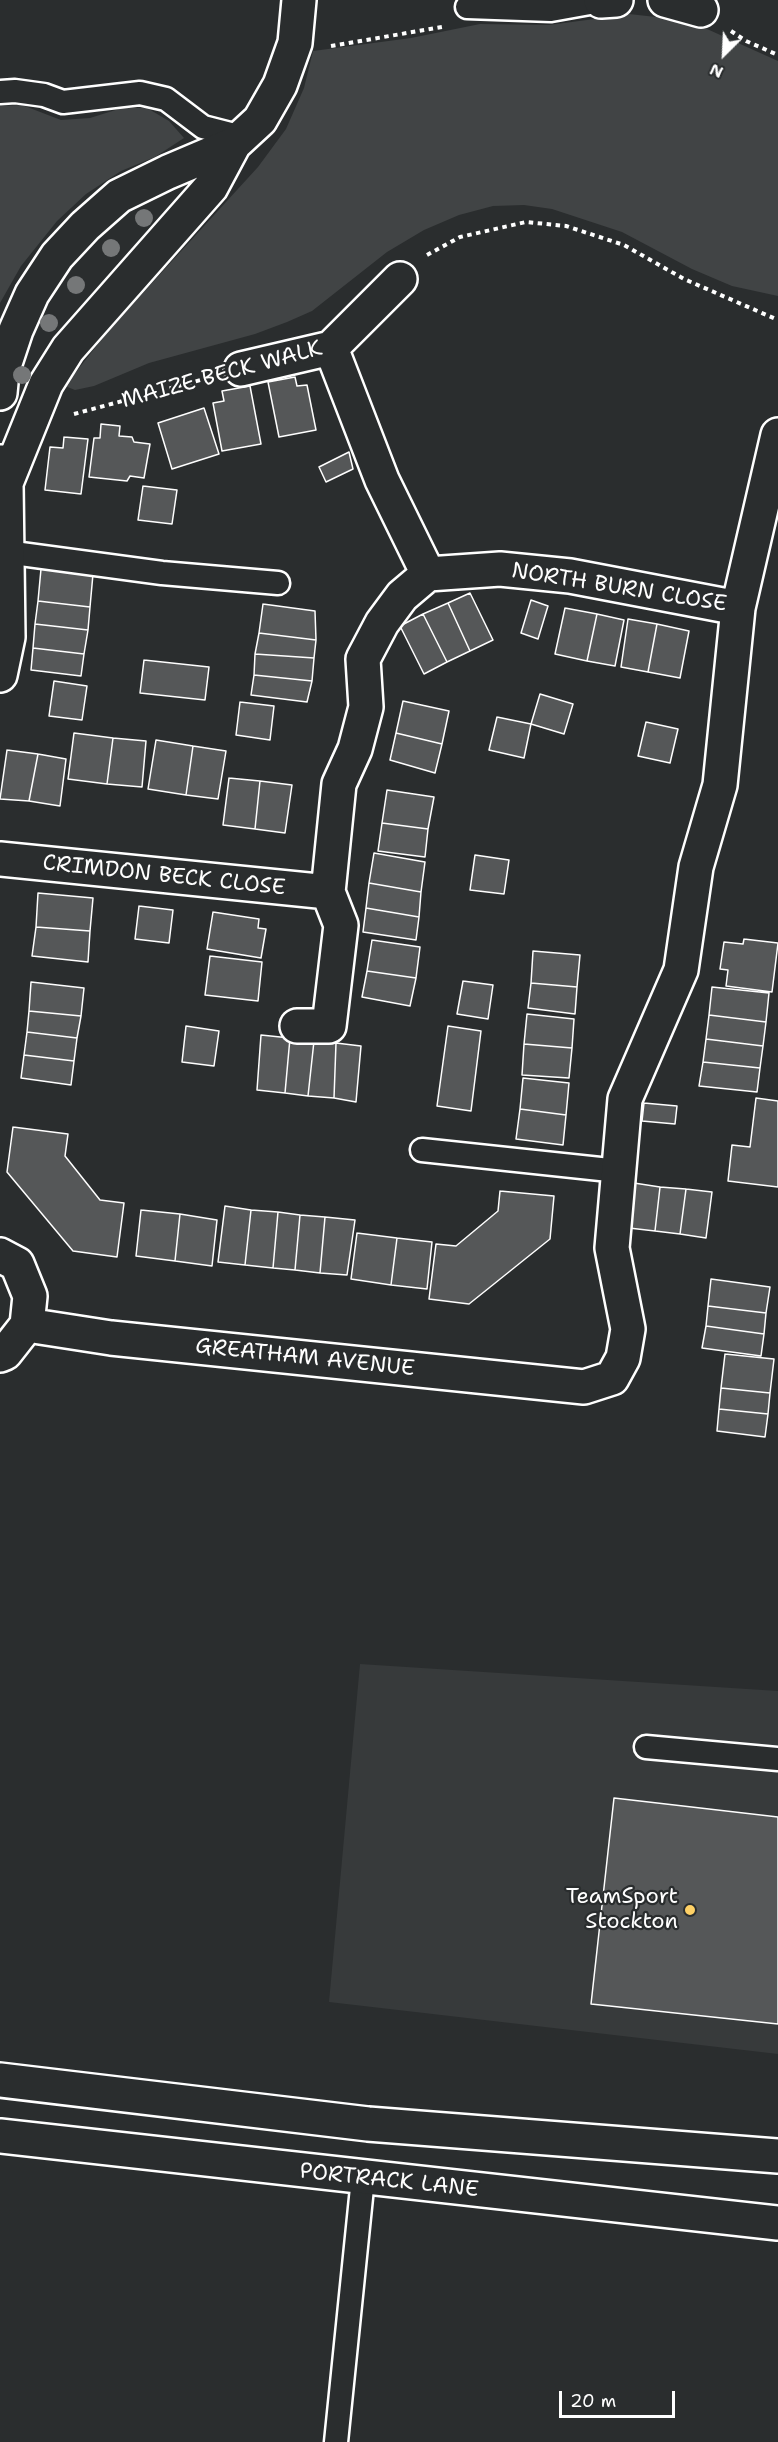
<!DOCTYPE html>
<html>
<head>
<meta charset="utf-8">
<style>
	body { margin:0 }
	#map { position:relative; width:778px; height:2442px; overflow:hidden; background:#2a2d2e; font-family:"Shantell Sans",sans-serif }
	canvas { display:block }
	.north { position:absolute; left:694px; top:24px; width:60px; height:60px; -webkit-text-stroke:4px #2a2d2e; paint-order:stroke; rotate:204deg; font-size:16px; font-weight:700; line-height:24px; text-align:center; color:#fff }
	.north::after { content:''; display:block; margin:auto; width:21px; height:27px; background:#fff; clip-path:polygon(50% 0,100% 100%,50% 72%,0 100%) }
	.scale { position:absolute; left:559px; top:2391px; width:116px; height:27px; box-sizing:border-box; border:3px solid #fff; border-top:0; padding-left:8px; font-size:18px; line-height:21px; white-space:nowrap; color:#fff; -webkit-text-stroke:4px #2a2d2e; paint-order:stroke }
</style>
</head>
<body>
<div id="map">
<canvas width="778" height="2442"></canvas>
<div class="north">N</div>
<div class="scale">20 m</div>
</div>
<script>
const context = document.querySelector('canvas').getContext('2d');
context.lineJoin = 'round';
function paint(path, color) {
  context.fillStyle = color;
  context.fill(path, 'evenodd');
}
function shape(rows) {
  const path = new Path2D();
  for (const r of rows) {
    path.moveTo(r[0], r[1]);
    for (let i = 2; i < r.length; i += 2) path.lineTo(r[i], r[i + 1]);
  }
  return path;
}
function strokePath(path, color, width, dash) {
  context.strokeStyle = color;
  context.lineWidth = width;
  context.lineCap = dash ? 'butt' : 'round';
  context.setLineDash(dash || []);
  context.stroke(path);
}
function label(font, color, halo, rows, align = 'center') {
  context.font = font + ' "Shantell Sans",sans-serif';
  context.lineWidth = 4.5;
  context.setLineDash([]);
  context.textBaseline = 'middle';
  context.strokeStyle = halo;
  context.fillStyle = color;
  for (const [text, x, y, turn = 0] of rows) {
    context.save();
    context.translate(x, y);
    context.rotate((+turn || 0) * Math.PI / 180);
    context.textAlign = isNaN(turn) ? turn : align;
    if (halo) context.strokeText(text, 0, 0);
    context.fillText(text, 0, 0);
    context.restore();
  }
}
const built = shape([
	[360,1664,778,1691,778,2054,329,2002]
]);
const green = shape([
	[629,14,674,19,707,29,778,61,778,296,732,286,692,269,622,232,552,209,524,205,493,206,459,215,424,230,387,252,312,311,287,322,255,334,149,363,94,386,75,390,65,386,109,330,258,167,286,129,304,88,313,51,411,38,480,24,549,25,594,19,597,15],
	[22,105,61,120,90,118,122,108,147,108,169,121,184,138,155,157,121,171,86,194,57,221,21,266,0,303,0,106]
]);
const building = shape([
	[295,377,297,386,307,385,316,430,279,437,268,382,295,377],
	[250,386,261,444,222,451,213,403,224,401,222,391,250,386],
	[204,408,219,454,172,469,158,423,204,408],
	[101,424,120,426,119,436,132,437,134,442,150,444,144,478,130,476,127,481,89,477,94,438,100,438,101,424],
	[64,437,88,439,81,494,45,490,50,447,63,448,64,437],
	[349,452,353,469,326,482,319,467,349,452],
	[143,486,177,490,172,524,138,520,143,486],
	[41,569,93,574,90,607,38,601,41,569],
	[470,593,493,640,470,651,448,603,470,593],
	[531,600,548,606,538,639,521,633,531,600],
	[38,601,90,607,88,630,35,624,38,601],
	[448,603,470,651,447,662,423,614,448,603],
	[263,604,315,611,316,640,259,633,263,604],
	[565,608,597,614,587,661,555,654,565,608],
	[423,614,447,662,424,674,400,626,423,614],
	[597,614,624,620,615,666,587,661,597,614],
	[628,619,657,624,648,672,621,667,628,619],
	[35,624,88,630,84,654,33,648,35,624],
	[657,624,689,631,680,678,648,672,657,624],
	[259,633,316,640,314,658,255,654,259,633],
	[33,648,84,654,81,676,31,670,33,648],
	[255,654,314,658,312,681,254,675,255,654],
	[144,660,209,667,205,700,140,693,144,660],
	[254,675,312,681,307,702,251,695,254,675],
	[54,681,87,686,82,720,49,716,54,681],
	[540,694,573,704,564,734,531,724,540,694],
	[403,701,449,711,442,744,396,733,403,701],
	[240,702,274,706,270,740,236,735,240,702],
	[497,717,531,724,524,758,489,750,497,717],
	[646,722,678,729,670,763,638,756,646,722],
	[74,733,113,738,107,784,68,779,74,733],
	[396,733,442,744,435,773,390,760,396,733],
	[113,738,146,741,142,787,107,784,113,738],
	[156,740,193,746,186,795,148,789,156,740],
	[193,746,226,751,218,799,186,795,193,746],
	[7,750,38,754,29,801,0,799,7,750],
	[38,754,66,759,60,806,29,801,38,754],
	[229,778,260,781,255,829,223,825,229,778],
	[260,781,292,785,285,833,255,829,260,781],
	[387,790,434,797,428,829,382,823,387,790],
	[382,823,428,829,425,857,378,851,382,823],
	[374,853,425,862,421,892,369,883,374,853],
	[475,855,509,860,504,894,470,890,475,855],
	[369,883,421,892,419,917,366,908,369,883],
	[38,893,93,898,90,931,36,927,38,893],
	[139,906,173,910,169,943,135,939,139,906],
	[366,908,419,917,416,940,363,932,366,908],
	[213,912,259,919,258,928,266,929,261,958,207,949,213,912],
	[36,927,90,931,88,962,32,956,36,927],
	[744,939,778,943,772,992,726,986,728,970,720,969,724,942,743,944,744,939],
	[372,940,420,947,416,978,367,971,372,940],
	[533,951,580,955,577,987,531,983,533,951],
	[210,956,262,962,258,1001,205,995,210,956],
	[367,971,416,978,410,1006,362,997,367,971],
	[463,981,493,985,488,1019,457,1014,463,981],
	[31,982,84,988,81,1016,29,1011,31,982],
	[531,983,577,987,575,1014,528,1008,531,983],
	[712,987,769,993,766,1022,709,1015,712,987],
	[29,1011,81,1016,77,1038,27,1032,29,1011],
	[527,1014,574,1019,572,1048,524,1044,527,1014],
	[709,1015,766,1022,763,1046,706,1039,709,1015],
	[186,1026,219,1031,214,1066,182,1062,186,1026],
	[448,1026,481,1031,471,1111,437,1106,448,1026],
	[27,1032,77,1038,74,1061,24,1055,27,1032],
	[261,1035,290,1038,285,1093,257,1090,261,1035],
	[290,1038,314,1041,308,1096,285,1093,290,1038],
	[706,1039,763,1046,760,1068,703,1062,706,1039],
	[314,1041,336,1043,334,1098,308,1096,314,1041],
	[336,1043,361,1046,356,1102,334,1098,336,1043],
	[524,1044,572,1048,569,1078,522,1075,524,1044],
	[24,1055,74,1061,71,1085,21,1078,24,1055],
	[703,1062,760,1068,757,1092,699,1086,703,1062],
	[523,1078,569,1083,566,1115,520,1109,523,1078],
	[756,1098,778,1101,778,1187,728,1181,732,1145,750,1147,756,1098],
	[644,1103,677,1106,675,1124,642,1121,644,1103],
	[520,1109,566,1115,563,1145,516,1139,520,1109],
	[13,1127,68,1134,65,1156,100,1200,124,1203,117,1257,73,1251,7,1172,13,1127],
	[634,1183,660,1187,655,1231,629,1228,634,1183],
	[660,1187,686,1189,680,1234,655,1231,660,1187],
	[686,1189,712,1192,706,1238,680,1234,686,1189],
	[500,1191,554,1196,550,1239,469,1304,429,1299,436,1244,456,1246,498,1211,500,1191],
	[225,1206,251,1210,245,1265,218,1262,225,1206],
	[141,1210,180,1214,175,1261,136,1256,141,1210],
	[251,1210,278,1212,273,1268,245,1265,251,1210],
	[278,1212,300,1215,295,1270,273,1268,278,1212],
	[180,1214,217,1220,212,1266,175,1261,180,1214],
	[300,1215,325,1217,320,1273,295,1270,300,1215],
	[325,1217,355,1220,347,1275,320,1273,325,1217],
	[357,1233,397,1238,391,1285,351,1279,357,1233],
	[397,1238,432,1242,427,1289,391,1285,397,1238],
	[711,1279,770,1287,766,1313,708,1306,711,1279],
	[708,1306,766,1313,764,1334,706,1326,708,1306],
	[706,1326,764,1334,761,1356,702,1348,706,1326],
	[725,1354,774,1359,770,1393,721,1388,725,1354],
	[721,1388,770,1393,768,1414,719,1409,721,1388],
	[719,1409,768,1414,765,1437,717,1431,719,1409],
	[614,1798,778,1817,778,2024,591,2004,614,1798]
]);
const path = shape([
	[731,31,746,41,778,55],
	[331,46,442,27],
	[427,255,460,237,526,222,566,226,624,245,684,279,778,320],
	[74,414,208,378]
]);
const lane = shape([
	[467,7,551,10,601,1],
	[0,92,15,91,44,95,63,102,140,93,166,99,203,127,242,137],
	[6,552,162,573,278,583],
	[422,1150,619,1171],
	[646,1747,778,1759],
	[336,2442,363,2178]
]);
const street = shape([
	[665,0,701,10],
	[601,1,616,0],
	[331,348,382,480,428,574],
	[241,369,331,348,400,279],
	[0,393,2,372,16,330,32,294,57,256,85,226,119,196,168,172,234,144],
	[6,483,46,384,68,349,211,187,234,144,260,120,280,85,295,43,299,0],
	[0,675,8,637,6,483,2,462],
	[0,859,328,892],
	[297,1026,329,1026,341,925,328,892,339,784,355,749,366,707,363,659,382,623,402,596,428,574,500,569,570,576,738,608],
	[0,1255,17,1264,30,1296,27,1325,5,1353,0,1355],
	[27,1325,111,1338,584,1387,612,1378,623,1358,628,1329,612,1248,625,1099,681,970,696,867,720,785,738,608,778,435]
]);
const primary = shape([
	[0,2080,368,2124,778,2156],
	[0,2136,778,2223]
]);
const trees = [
	[144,218],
	[111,248],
	[76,285],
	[49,323],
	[22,375]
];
const markers = [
	[690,1910,6,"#ffd166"]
];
const streetNames = [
	["MAIZE BECK WALK",222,375,-15],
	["NORTH BURN CLOSE",619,588,9],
	["CRIMDON BECK CLOSE",164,876,6],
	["GREATHAM AVENUE",305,1358,6],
	["PORTRACK LANE",389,2181,6]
];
const poiNames = [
	["TeamSport",678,1897],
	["Stockton",678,1922]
];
paint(built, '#373a3b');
paint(green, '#414445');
paint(building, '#555758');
strokePath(building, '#fff', 1.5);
strokePath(lane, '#fff', 27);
strokePath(street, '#fff', 38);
strokePath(primary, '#fff', 38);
strokePath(path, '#fff', 4, [4.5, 4.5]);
strokePath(lane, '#2a2d2e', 22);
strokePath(street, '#2a2d2e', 33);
strokePath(primary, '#2a2d2e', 33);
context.fillStyle = '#757778';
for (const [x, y] of trees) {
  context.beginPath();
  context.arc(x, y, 9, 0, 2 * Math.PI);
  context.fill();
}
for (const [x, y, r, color] of markers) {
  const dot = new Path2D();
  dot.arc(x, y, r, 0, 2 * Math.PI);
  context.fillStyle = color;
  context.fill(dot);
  strokePath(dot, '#2a2d2e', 2);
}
label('22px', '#fff', '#2a2d2e', streetNames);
label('22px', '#fff', '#2a2d2e', poiNames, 'right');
</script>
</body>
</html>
